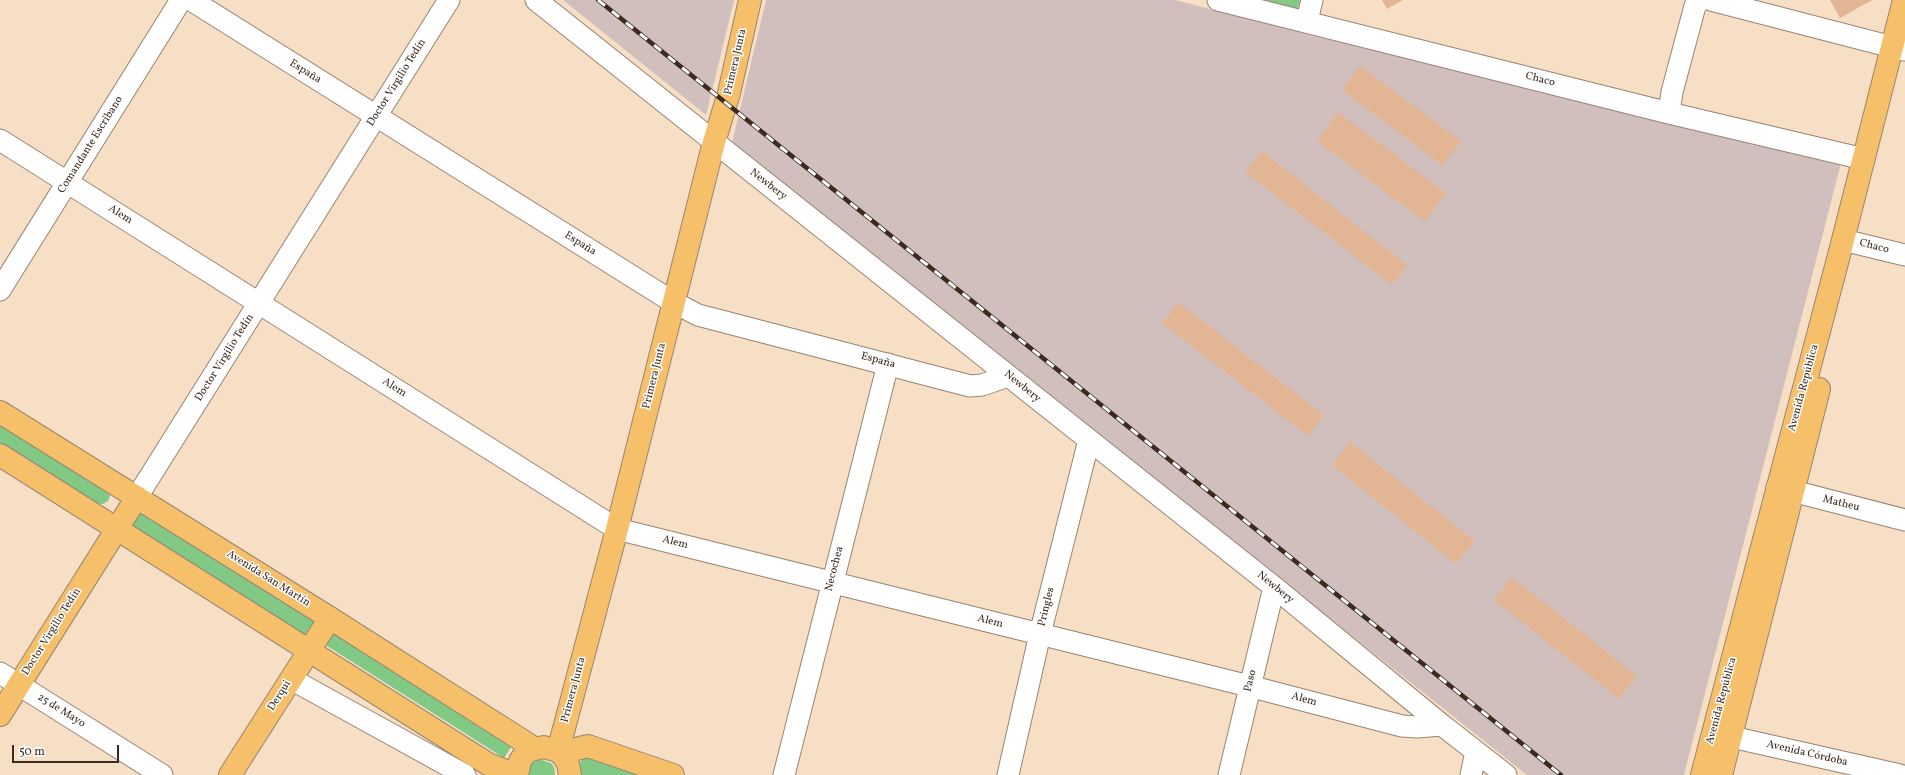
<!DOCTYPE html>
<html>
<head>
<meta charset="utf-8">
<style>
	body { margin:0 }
	#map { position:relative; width:1905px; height:775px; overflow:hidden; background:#f6dfc5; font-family:Vollkorn,serif }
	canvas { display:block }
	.scale { position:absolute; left:12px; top:745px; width:107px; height:18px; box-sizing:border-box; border:2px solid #3b2a1e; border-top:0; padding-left:5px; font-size:12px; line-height:14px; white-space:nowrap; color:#3b2a1e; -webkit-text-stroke:3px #fff; paint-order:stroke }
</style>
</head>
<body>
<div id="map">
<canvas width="1905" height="775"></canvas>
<div class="scale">50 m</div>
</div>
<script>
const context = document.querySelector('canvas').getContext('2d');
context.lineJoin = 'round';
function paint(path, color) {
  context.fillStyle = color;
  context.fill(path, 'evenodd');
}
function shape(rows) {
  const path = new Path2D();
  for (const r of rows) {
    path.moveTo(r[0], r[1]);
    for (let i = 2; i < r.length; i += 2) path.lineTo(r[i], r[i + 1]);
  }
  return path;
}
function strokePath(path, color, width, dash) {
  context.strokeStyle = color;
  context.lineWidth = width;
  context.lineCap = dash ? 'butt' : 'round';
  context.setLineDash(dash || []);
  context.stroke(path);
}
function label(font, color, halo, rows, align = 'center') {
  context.font = font + ' Vollkorn,serif';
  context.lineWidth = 3;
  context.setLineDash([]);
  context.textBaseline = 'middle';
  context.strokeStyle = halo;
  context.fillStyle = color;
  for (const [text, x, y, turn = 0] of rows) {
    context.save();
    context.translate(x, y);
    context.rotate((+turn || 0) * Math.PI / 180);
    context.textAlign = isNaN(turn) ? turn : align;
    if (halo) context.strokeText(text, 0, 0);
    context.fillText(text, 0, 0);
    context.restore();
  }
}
const industrial = shape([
	[563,0,734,0,706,115],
	[766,0,1175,0,1309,35,1841,163,1684,775,1527,775,732,143]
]);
const green = shape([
	[1254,0,1300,0,1297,11],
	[0,423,107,490,110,496,108,501,103,504,94,503,0,446],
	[139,503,324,619,311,639,127,523],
	[333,629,513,744,504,758,324,644],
	[584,753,649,775,576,775],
	[539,759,551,763,554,767,555,775,528,775,530,765]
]);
const building = shape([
	[1382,0,1403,0,1387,9],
	[1830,0,1872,0,1840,18],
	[1360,66,1461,141,1443,166,1342,90],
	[1338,112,1446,193,1425,222,1317,141],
	[1262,151,1407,265,1392,285,1245,172],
	[1178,302,1324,415,1308,436,1162,323],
	[1350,442,1475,541,1456,564,1332,465],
	[1512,577,1637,676,1619,699,1494,600]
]);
const minor = shape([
	[191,0,673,302,698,315,970,386,982,385,1008,376],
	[536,0,1274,587,1442,725,1506,775],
	[1218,0,1669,113,1864,159],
	[1711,0,1904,50],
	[1307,21,1312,0],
	[1669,113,1672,92,1695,6,1700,0],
	[0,140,617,529,1249,686,1402,726,1417,727,1442,725],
	[1843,240,1905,255],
	[0,290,181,0],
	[1777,487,1905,520],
	[137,497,449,0],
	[0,673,162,775],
	[291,679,465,775],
	[1714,733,1900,775],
	[784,775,888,364],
	[1008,775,1040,634,1089,440],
	[1229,775,1274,587],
	[1471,775,1476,752]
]);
const major = shape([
	[0,412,330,618,534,748],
	[0,455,488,764,516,775],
	[0,715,137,497],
	[558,751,617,529,714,142,729,93,750,0],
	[560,753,588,746,673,775],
	[230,775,330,618],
	[517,775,520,761,524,755,530,750,544,747,558,751,564,757,568,764,570,775],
	[1702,775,1843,240,1904,0],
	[1721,775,1819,389]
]);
const rail = shape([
	[598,0,1561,775]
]);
const streetNames = [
	["Primera Junta",736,62,-77],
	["España",305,72,32],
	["Chaco",1540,80,14],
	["Doctor Virgilio Tedín",397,83,-58],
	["Comandante Escribano",91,145,-58],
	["Newbery",768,185,38],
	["Alem",120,215,32],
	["España",580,244,32],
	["Chaco",1874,247,14],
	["Doctor Virgilio Tedín",225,358,-58],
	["España",878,361,15],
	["Primera Junta",655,376,-76],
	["Newbery",1022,387,39],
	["Alem",394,388,32],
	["Avenida República",1804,388,-75],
	["Matheu",1841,504,14],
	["Alem",675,543,14],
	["Necochea",835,569,-76],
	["Avenida San Martín",268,579,32],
	["Newbery",1275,588,39],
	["Pringles",1047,607,-76],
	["Alem",990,622,14],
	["Doctor Virgilio Tedín",52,632,-58],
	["Paso",1251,681,-76],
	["Primera Junta",574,690,-75],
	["Derqui",280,696,-58],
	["Alem",1304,700,15],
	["Avenida República",1722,701,-75],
	["25 de Mayo",61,711,32],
	["Avenida Córdoba",1807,754,13]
];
paint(industrial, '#d1bfbd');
paint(green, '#81c984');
paint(building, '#e2b595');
strokePath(minor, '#988472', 23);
strokePath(major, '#988472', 24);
strokePath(minor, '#fff', 21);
strokePath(major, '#f6c06b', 22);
strokePath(rail, '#3b2a1e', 4.5);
strokePath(rail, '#fff', 3, [9]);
label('11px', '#3b2a1e', '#fff', streetNames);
</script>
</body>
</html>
